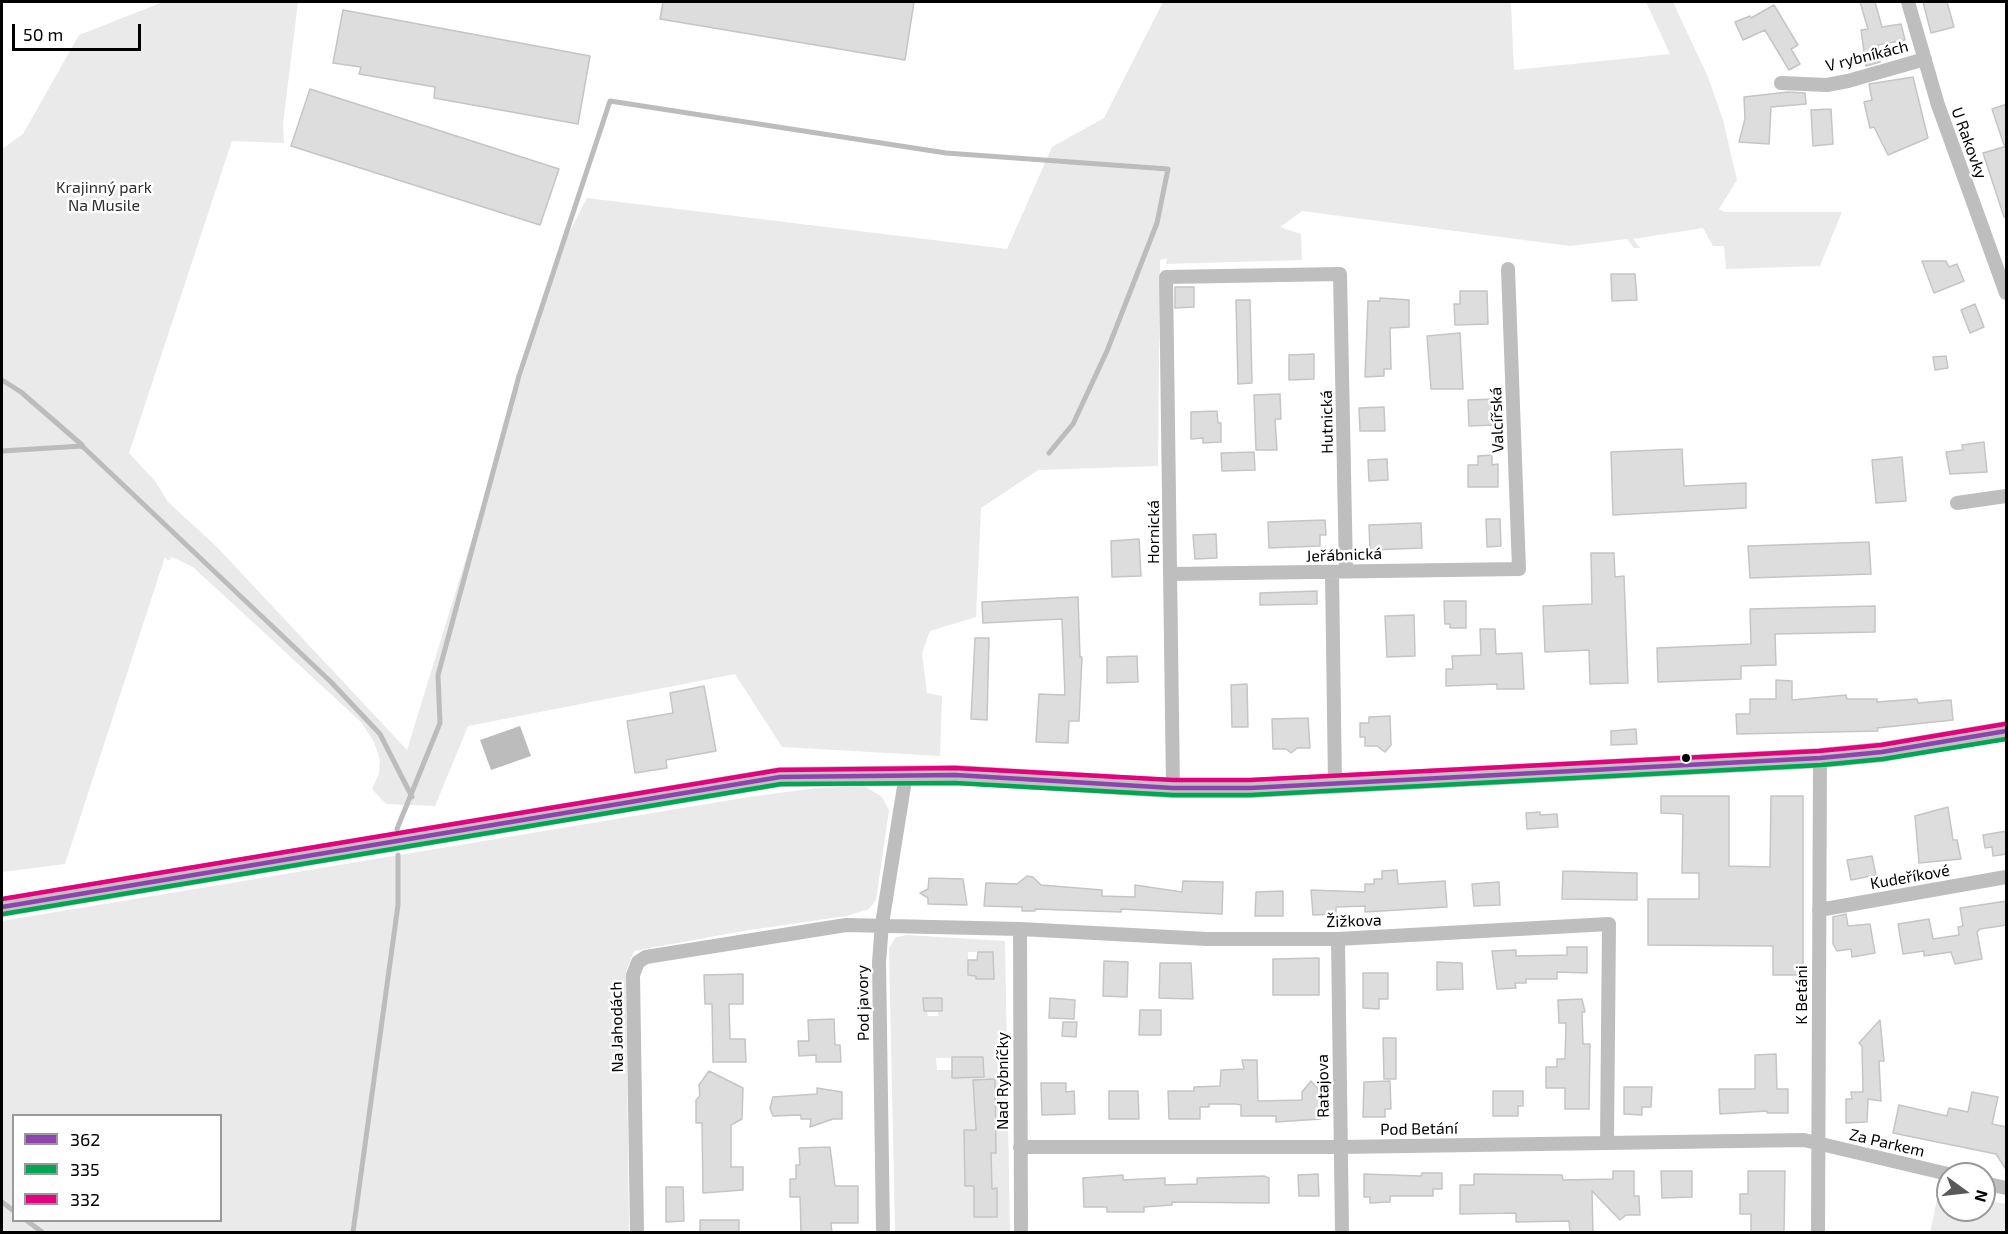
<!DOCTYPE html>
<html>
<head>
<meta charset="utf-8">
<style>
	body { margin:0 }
	#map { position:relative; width:2008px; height:1234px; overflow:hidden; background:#fff; font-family:"Exo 2",sans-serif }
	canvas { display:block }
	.frame { position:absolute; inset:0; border:3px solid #000; pointer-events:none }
	.legend { position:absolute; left:12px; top:1114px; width:210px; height:108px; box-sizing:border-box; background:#fff; border:2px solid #999; margin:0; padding:8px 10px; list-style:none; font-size:18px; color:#000 }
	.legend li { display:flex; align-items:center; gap:12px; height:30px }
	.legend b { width:30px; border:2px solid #999 }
	.north { position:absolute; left:1936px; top:1162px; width:60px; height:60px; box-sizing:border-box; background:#fff; border:2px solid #999; border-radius:50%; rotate:105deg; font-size:16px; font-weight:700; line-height:24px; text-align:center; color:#000 }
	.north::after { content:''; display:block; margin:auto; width:21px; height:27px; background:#595959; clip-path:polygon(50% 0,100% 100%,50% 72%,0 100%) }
	.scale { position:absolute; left:12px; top:24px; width:129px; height:27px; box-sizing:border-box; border:3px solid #000; border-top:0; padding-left:8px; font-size:18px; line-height:21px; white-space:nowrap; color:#000; -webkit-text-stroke:4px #fff; paint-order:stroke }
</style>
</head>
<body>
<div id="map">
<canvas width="2008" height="1234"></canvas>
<div class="frame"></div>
<ul class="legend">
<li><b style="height:8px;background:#8e44ad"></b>362</li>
<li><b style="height:8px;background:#00a651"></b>335</li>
<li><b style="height:8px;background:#e5007d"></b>332</li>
</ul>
<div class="north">N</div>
<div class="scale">50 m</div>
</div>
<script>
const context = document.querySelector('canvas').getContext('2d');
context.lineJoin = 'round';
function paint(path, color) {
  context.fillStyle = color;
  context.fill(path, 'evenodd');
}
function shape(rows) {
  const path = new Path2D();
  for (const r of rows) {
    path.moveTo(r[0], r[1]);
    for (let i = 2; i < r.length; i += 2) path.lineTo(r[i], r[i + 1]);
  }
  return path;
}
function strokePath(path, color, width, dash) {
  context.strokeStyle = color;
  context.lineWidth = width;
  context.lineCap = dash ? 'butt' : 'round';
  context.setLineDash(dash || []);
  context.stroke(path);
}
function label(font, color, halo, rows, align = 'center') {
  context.font = font + ' "Exo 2",sans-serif';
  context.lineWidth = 5;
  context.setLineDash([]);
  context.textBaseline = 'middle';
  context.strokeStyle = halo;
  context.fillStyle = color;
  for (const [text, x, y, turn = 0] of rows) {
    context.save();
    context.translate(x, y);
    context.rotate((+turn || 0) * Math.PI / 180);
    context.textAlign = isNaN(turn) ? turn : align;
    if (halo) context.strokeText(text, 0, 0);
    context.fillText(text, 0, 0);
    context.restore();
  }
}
const green = shape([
	[163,2,298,2,283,124,284,143,232,141,129,453,155,481,168,502,217,547,407,750,562,246,587,198,1007,249,1052,147,1104,118,1163,2,1511,2,1514,70,1670,54,1646,2,1673,2,1708,77,1723,120,1737,180,1719,209,1724,212,1842,212,1820,266,1726,269,1724,246,1713,246,1703,228,1633,239,1640,248,1634,248,1627,239,1570,246,1302,211,1280,227,1301,234,1302,260,1166,264,1167,258,1160,260,1158,466,1038,470,981,508,976,617,930,631,922,653,927,693,942,696,940,756,782,747,735,674,468,726,435,806,386,804,372,789,379,774,380,760,374,742,361,722,193,567,172,557,168,561,165,557,65,864,2,872,2,149,23,134,79,35],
	[865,786,882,797,889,810,876,900,869,909,846,916,743,931,634,951,626,971,629,1232,2,1232,2,921,749,797,816,788],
	[14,1116,220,1116,220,1220,14,1220],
	[907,935,1005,941,1010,1232,895,1232,889,948,896,937],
	[968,952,993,952,994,979,976,979,976,976,968,975],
	[924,998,942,998,942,1010,938,1011,938,1016,928,1016,927,1011,924,1011],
	[983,1057,983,1070,952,1078,952,1070,937,1070,936,1058],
	[973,1080,995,1080,996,1101,974,1102],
	[976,1122,996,1122,996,1153,991,1153,991,1167,970,1168,964,1153,964,1130,976,1130],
	[988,1189,997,1189,997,1217,975,1217,974,1195],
	[1939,1190,1948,1192,1948,1210,1984,1210,1984,1200,2006,1204,2006,1232,1930,1232]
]);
const water = shape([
	[520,726,531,756,491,770,480,740]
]);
const stream = shape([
	[2,380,21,392,82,445],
	[2,451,82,446,331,682,380,734,412,797],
	[397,829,440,723,438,675,519,376,610,101,946,153,1168,169,1157,223,1107,351,1073,424,1049,453],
	[2,1202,14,1211],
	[26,1220,42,1232],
	[353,1232,398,905,398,855]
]);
const building = shape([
	[663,2,914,2,905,60,660,19,663,2],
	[1860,2,1875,2,1882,27,1901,24,1905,40,1878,45,1880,62,1866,66,1861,30,1868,29,1860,2],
	[1923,2,1947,2,1954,27,1931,33,1923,2],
	[1774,5,1798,45,1791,49,1800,64,1789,70,1765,30,1743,40,1735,22,1750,16,1751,18,1774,5],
	[343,10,590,56,578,124,434,98,435,87,359,74,361,67,333,63,343,10],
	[1913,77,1928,138,1888,155,1874,127,1870,128,1864,102,1872,100,1869,84,1913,77],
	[310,89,559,169,540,225,291,146,310,89],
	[1788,92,1805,93,1806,104,1771,107,1769,144,1739,142,1745,119,1744,97,1788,92],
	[2007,104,2007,144,2004,145,1992,109,2007,104],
	[1831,109,1833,144,1813,146,1811,110,1831,109],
	[2007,146,2007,216,2004,217,1983,153,2007,146],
	[1922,261,1946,261,1949,267,1957,264,1964,281,1934,293,1922,261],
	[1611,274,1635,274,1637,300,1612,301,1611,274],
	[1175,287,1194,287,1194,307,1175,308,1175,287],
	[1460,291,1487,291,1488,324,1455,325,1454,304,1460,304,1460,291],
	[1380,298,1409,300,1409,327,1390,328,1391,369,1384,369,1384,376,1365,377,1368,301,1380,301,1380,298],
	[1236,300,1250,300,1252,383,1238,384,1236,300],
	[1975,304,1984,327,1970,333,1961,310,1975,304],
	[1460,333,1463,389,1431,389,1427,336,1460,333],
	[1314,354,1314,379,1289,380,1289,355,1314,354],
	[1946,356,1948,368,1935,370,1933,357,1946,356],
	[1280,394,1281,419,1275,419,1277,450,1256,450,1254,395,1280,394],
	[1495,399,1496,425,1469,426,1468,400,1495,399],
	[1384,407,1385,431,1360,431,1359,408,1384,407],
	[1217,411,1218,423,1221,423,1221,442,1203,443,1203,438,1191,439,1191,412,1217,411],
	[1984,442,1987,472,1950,474,1946,452,1963,450,1962,445,1984,442],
	[1682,449,1684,486,1746,483,1746,508,1613,515,1611,452,1682,449],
	[1254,452,1255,470,1222,471,1221,453,1254,452],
	[1492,455,1492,465,1498,464,1498,487,1468,487,1468,465,1478,465,1478,456,1492,455],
	[1902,457,1906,501,1876,503,1872,460,1902,457],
	[1387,459,1388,480,1369,481,1368,460,1387,459],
	[1486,519,1500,519,1501,546,1487,547,1486,519],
	[1325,520,1326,535,1320,535,1320,546,1269,548,1268,522,1325,520],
	[1421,523,1422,548,1370,550,1369,525,1421,523],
	[1216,534,1217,558,1195,559,1193,535,1216,534],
	[1139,539,1141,576,1112,577,1111,541,1139,539],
	[1869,542,1871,574,1750,578,1748,546,1869,542],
	[1591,553,1614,553,1615,577,1624,576,1628,683,1590,684,1589,650,1545,652,1543,606,1592,604,1591,553],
	[1317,591,1317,604,1260,605,1260,593,1317,591],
	[1078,597,1080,657,1082,657,1079,721,1069,721,1068,743,1036,742,1039,694,1065,695,1062,619,983,623,982,602,1078,597],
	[1444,601,1466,601,1466,628,1450,628,1450,624,1445,624,1444,601],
	[1875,606,1875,632,1775,634,1776,665,1741,666,1741,679,1658,682,1657,648,1751,644,1750,609,1875,606],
	[1414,615,1415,656,1387,657,1385,616,1414,615],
	[1480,629,1495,629,1496,654,1522,653,1524,689,1497,689,1497,684,1446,686,1446,669,1453,669,1452,656,1481,655,1480,629],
	[975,638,989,638,987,720,971,719,975,638],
	[1137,656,1138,682,1107,683,1107,657,1137,656],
	[1776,680,1792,681,1792,700,1846,695,1847,699,1877,699,1877,702,1917,699,1918,703,1951,700,1953,720,1877,728,1878,731,1737,734,1736,714,1750,714,1750,699,1776,699,1776,680],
	[1247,684,1248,727,1232,727,1231,685,1247,684],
	[704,686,716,751,666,760,667,768,635,773,627,721,673,713,670,693,704,686],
	[1390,716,1391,745,1385,752,1377,746,1365,746,1365,737,1360,737,1360,723,1369,723,1369,717,1390,716],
	[1308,718,1310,748,1297,748,1291,753,1286,749,1273,749,1272,719,1308,718],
	[1636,729,1637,744,1611,745,1611,731,1636,729],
	[1661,796,1729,796,1729,866,1770,867,1771,796,1803,796,1803,975,1773,975,1773,946,1648,945,1648,899,1699,899,1699,873,1682,873,1683,814,1661,813,1661,796],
	[1948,807,1953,840,1957,840,1961,859,1919,863,1915,816,1948,807],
	[1540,812,1540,815,1557,814,1558,827,1527,829,1526,813,1540,812],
	[2007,831,2007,854,1993,856,1992,847,1985,848,1983,835,2007,831],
	[1872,856,1876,875,1851,880,1847,860,1872,856],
	[1397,870,1398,884,1445,881,1447,907,1365,912,1365,906,1336,907,1336,914,1313,915,1311,890,1365,892,1365,884,1374,884,1374,879,1382,879,1382,871,1397,870],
	[1563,871,1637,873,1637,900,1562,899,1563,871],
	[1027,876,1033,877,1041,885,1102,890,1102,896,1135,897,1135,885,1182,892,1183,881,1223,882,1222,914,1121,909,1121,912,1035,909,1035,911,1022,911,1022,907,984,906,986,883,1017,884,1027,876],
	[929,878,963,879,967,905,928,904,928,898,920,893,928,889,929,878],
	[1499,882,1500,905,1474,906,1472,884,1499,882],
	[1283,891,1283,916,1255,916,1256,892,1283,891],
	[2007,901,2007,925,1980,929,1977,932,1982,959,1955,964,1951,952,1924,956,1924,951,1903,954,1898,924,1929,919,1933,939,1959,935,1958,927,1963,926,1960,908,2007,901],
	[1846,914,1848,926,1870,924,1875,953,1852,957,1851,949,1837,951,1833,944,1833,917,1846,914],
	[1567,947,1587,947,1587,973,1557,972,1557,979,1526,979,1526,983,1515,983,1516,988,1497,989,1492,951,1516,950,1516,956,1567,955,1567,947],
	[978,952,993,952,994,979,976,979,976,976,968,975,968,960,977,960,978,952],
	[1319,958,1319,995,1273,995,1273,959,1319,958],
	[1104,961,1128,962,1127,997,1103,996,1104,961],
	[1437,962,1462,963,1463,989,1437,990,1437,962],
	[1160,963,1191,963,1193,999,1159,998,1160,963],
	[1363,973,1388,973,1388,999,1379,999,1379,1009,1363,1008,1363,973],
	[743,974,743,1004,729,1004,730,1039,745,1039,746,1062,713,1062,712,1004,705,1004,704,975,743,974],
	[923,998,942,998,942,1011,924,1011,923,998],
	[1050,998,1075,1000,1074,1019,1049,1018,1050,998],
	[1582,999,1585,1012,1582,1012,1583,1044,1590,1044,1589,1109,1565,1109,1565,1088,1546,1088,1546,1067,1557,1067,1557,1059,1565,1059,1566,1023,1559,1023,1558,1000,1582,999],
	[1140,1010,1161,1010,1161,1035,1139,1035,1140,1010],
	[834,1019,835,1045,840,1045,841,1062,816,1062,816,1055,799,1056,798,1041,809,1041,808,1020,834,1019],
	[1880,1020,1884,1061,1879,1061,1881,1101,1868,1099,1867,1122,1846,1123,1846,1099,1852,1099,1851,1092,1863,1092,1862,1046,1859,1043,1880,1020],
	[1063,1022,1077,1022,1076,1037,1062,1036,1063,1022],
	[1383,1038,1396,1038,1396,1079,1384,1079,1383,1038],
	[1776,1054,1777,1089,1788,1089,1788,1113,1767,1113,1767,1111,1720,1114,1719,1089,1755,1089,1755,1055,1776,1054],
	[952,1057,983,1057,984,1077,952,1078,952,1057],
	[1242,1060,1257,1060,1258,1101,1302,1100,1302,1092,1311,1081,1320,1091,1321,1119,1276,1122,1276,1116,1241,1116,1241,1105,1235,1104,1209,1104,1209,1107,1200,1107,1200,1119,1169,1119,1168,1091,1194,1091,1194,1087,1220,1086,1221,1070,1244,1069,1242,1060],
	[709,1071,743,1088,742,1119,731,1125,731,1167,743,1167,743,1190,703,1193,702,1123,696,1123,696,1100,700,1096,699,1085,709,1071],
	[995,1079,996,1153,991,1153,992,1189,997,1188,997,1217,974,1217,974,1186,965,1186,964,1130,976,1130,973,1080,995,1079],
	[1390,1081,1391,1109,1385,1109,1385,1117,1363,1117,1364,1082,1390,1081],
	[1041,1083,1066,1083,1066,1092,1074,1091,1075,1114,1042,1115,1041,1083],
	[1624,1087,1652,1087,1651,1107,1642,1107,1642,1115,1624,1114,1624,1087],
	[817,1088,842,1092,842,1119,833,1119,810,1127,811,1119,801,1119,801,1115,773,1116,770,1108,773,1097,817,1094,817,1088],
	[1109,1091,1138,1091,1139,1119,1109,1119,1109,1091],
	[1493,1091,1523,1091,1523,1106,1518,1106,1518,1116,1493,1116,1493,1091],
	[1972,1092,1998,1097,1992,1124,2007,1127,2007,1171,1996,1154,1893,1133,1899,1105,1947,1116,1949,1108,1968,1112,1972,1092],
	[830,1147,835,1186,858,1186,858,1223,831,1223,832,1233,801,1233,800,1197,790,1197,790,1179,796,1179,796,1165,800,1165,799,1148,830,1147],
	[1613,1171,1634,1171,1634,1196,1639,1196,1640,1215,1626,1215,1620,1220,1592,1191,1593,1233,1570,1233,1569,1221,1516,1222,1516,1213,1460,1214,1460,1185,1474,1185,1474,1174,1562,1175,1563,1180,1613,1179,1613,1171],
	[1661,1171,1692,1171,1692,1197,1662,1198,1661,1171],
	[1748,1171,1785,1171,1784,1233,1751,1233,1751,1214,1740,1214,1740,1194,1748,1194,1748,1171],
	[1422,1173,1442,1173,1442,1189,1433,1189,1433,1196,1390,1196,1390,1202,1370,1203,1370,1197,1364,1197,1364,1174,1421,1176,1422,1173],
	[1318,1174,1319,1196,1299,1196,1298,1175,1318,1174],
	[1123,1175,1123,1180,1165,1178,1165,1185,1197,1184,1197,1178,1264,1176,1269,1178,1269,1203,1172,1202,1172,1205,1144,1207,1144,1212,1107,1212,1107,1207,1084,1207,1083,1178,1123,1175],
	[666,1187,683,1187,684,1221,666,1222,666,1187],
	[700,1220,739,1220,739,1233,700,1233,700,1220]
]);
const minor = shape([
	[1908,2,1938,105,2006,293],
	[1781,83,1827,85,1848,81,1925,59],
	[1957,503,2006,496],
	[1332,572,1335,785],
	[1171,574,1519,569,1508,269],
	[1173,788,1166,277,1340,274,1346,571],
	[1819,910,2006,877],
	[1020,929,1021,1232],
	[1338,939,1342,1232],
	[1020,1147,1341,1147,1804,1140,1948,1174],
	[1984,1183,2006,1188],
	[637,1232,633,975,638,962,646,957,846,925,1020,929,1207,939,1338,939,1609,924,1607,1142],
	[883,1232,879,962,882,924,906,774],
	[1818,1232,1820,758]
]);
const secondary = shape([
	[2,907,780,777,955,775,1173,788,1250,788,1820,758,1882,752,2006,731]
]);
const bus1 = shape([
	[2,907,780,777,955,775,1173,788,1250,788,1820,758,1882,752,2006,731]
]);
const bus2 = shape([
	[3,914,781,784,955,783,1173,795,1250,795,1821,765,1883,759,2006,739]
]);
const bus3 = shape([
	[2,899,779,770,955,768,1173,780,1250,780,1819,751,1881,745,2005,724]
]);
const markers = [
	[1686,758,5,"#000"]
];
const streetNames = [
	["V rybníkách",1867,56,-14],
	["U Rakovky",1969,143,70],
	["Valcířská",1497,420,-92],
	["Hutnická",1327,422,-91],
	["Hornická",1154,532,-90],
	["Jeřábnická",1344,555,-2],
	["Kudeříkové",1910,877,-10],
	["Žižkova",1354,921,-2],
	["K Betáni",1802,995,-90],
	["Pod javory",863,1003,-91],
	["Na Jahodách",617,1027,-91],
	["Nad Rybníčky",1003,1081,-90],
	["Ratajova",1323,1086,-91],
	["Pod Betání",1419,1129,-1],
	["Za Parkem",1887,1143,13]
];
const parkNames = [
	["Krajinný park",104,188],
	["Na Musile",104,206]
];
paint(green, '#eaeaea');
paint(water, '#bcbcbc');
strokePath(stream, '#bcbcbc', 5);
paint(building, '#ddd');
strokePath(building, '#c5c5c5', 1.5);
strokePath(minor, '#bebebe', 14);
strokePath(secondary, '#c2c2c2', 20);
strokePath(bus1, '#8e44ad', 4.5);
strokePath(bus2, '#00a651', 4.5);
strokePath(bus3, '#e5007d', 4.5);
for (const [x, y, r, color] of markers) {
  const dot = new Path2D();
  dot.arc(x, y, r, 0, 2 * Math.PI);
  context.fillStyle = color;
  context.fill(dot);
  strokePath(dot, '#fff', 2);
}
label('16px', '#000', '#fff', streetNames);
label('16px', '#303030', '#fff', parkNames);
</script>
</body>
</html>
